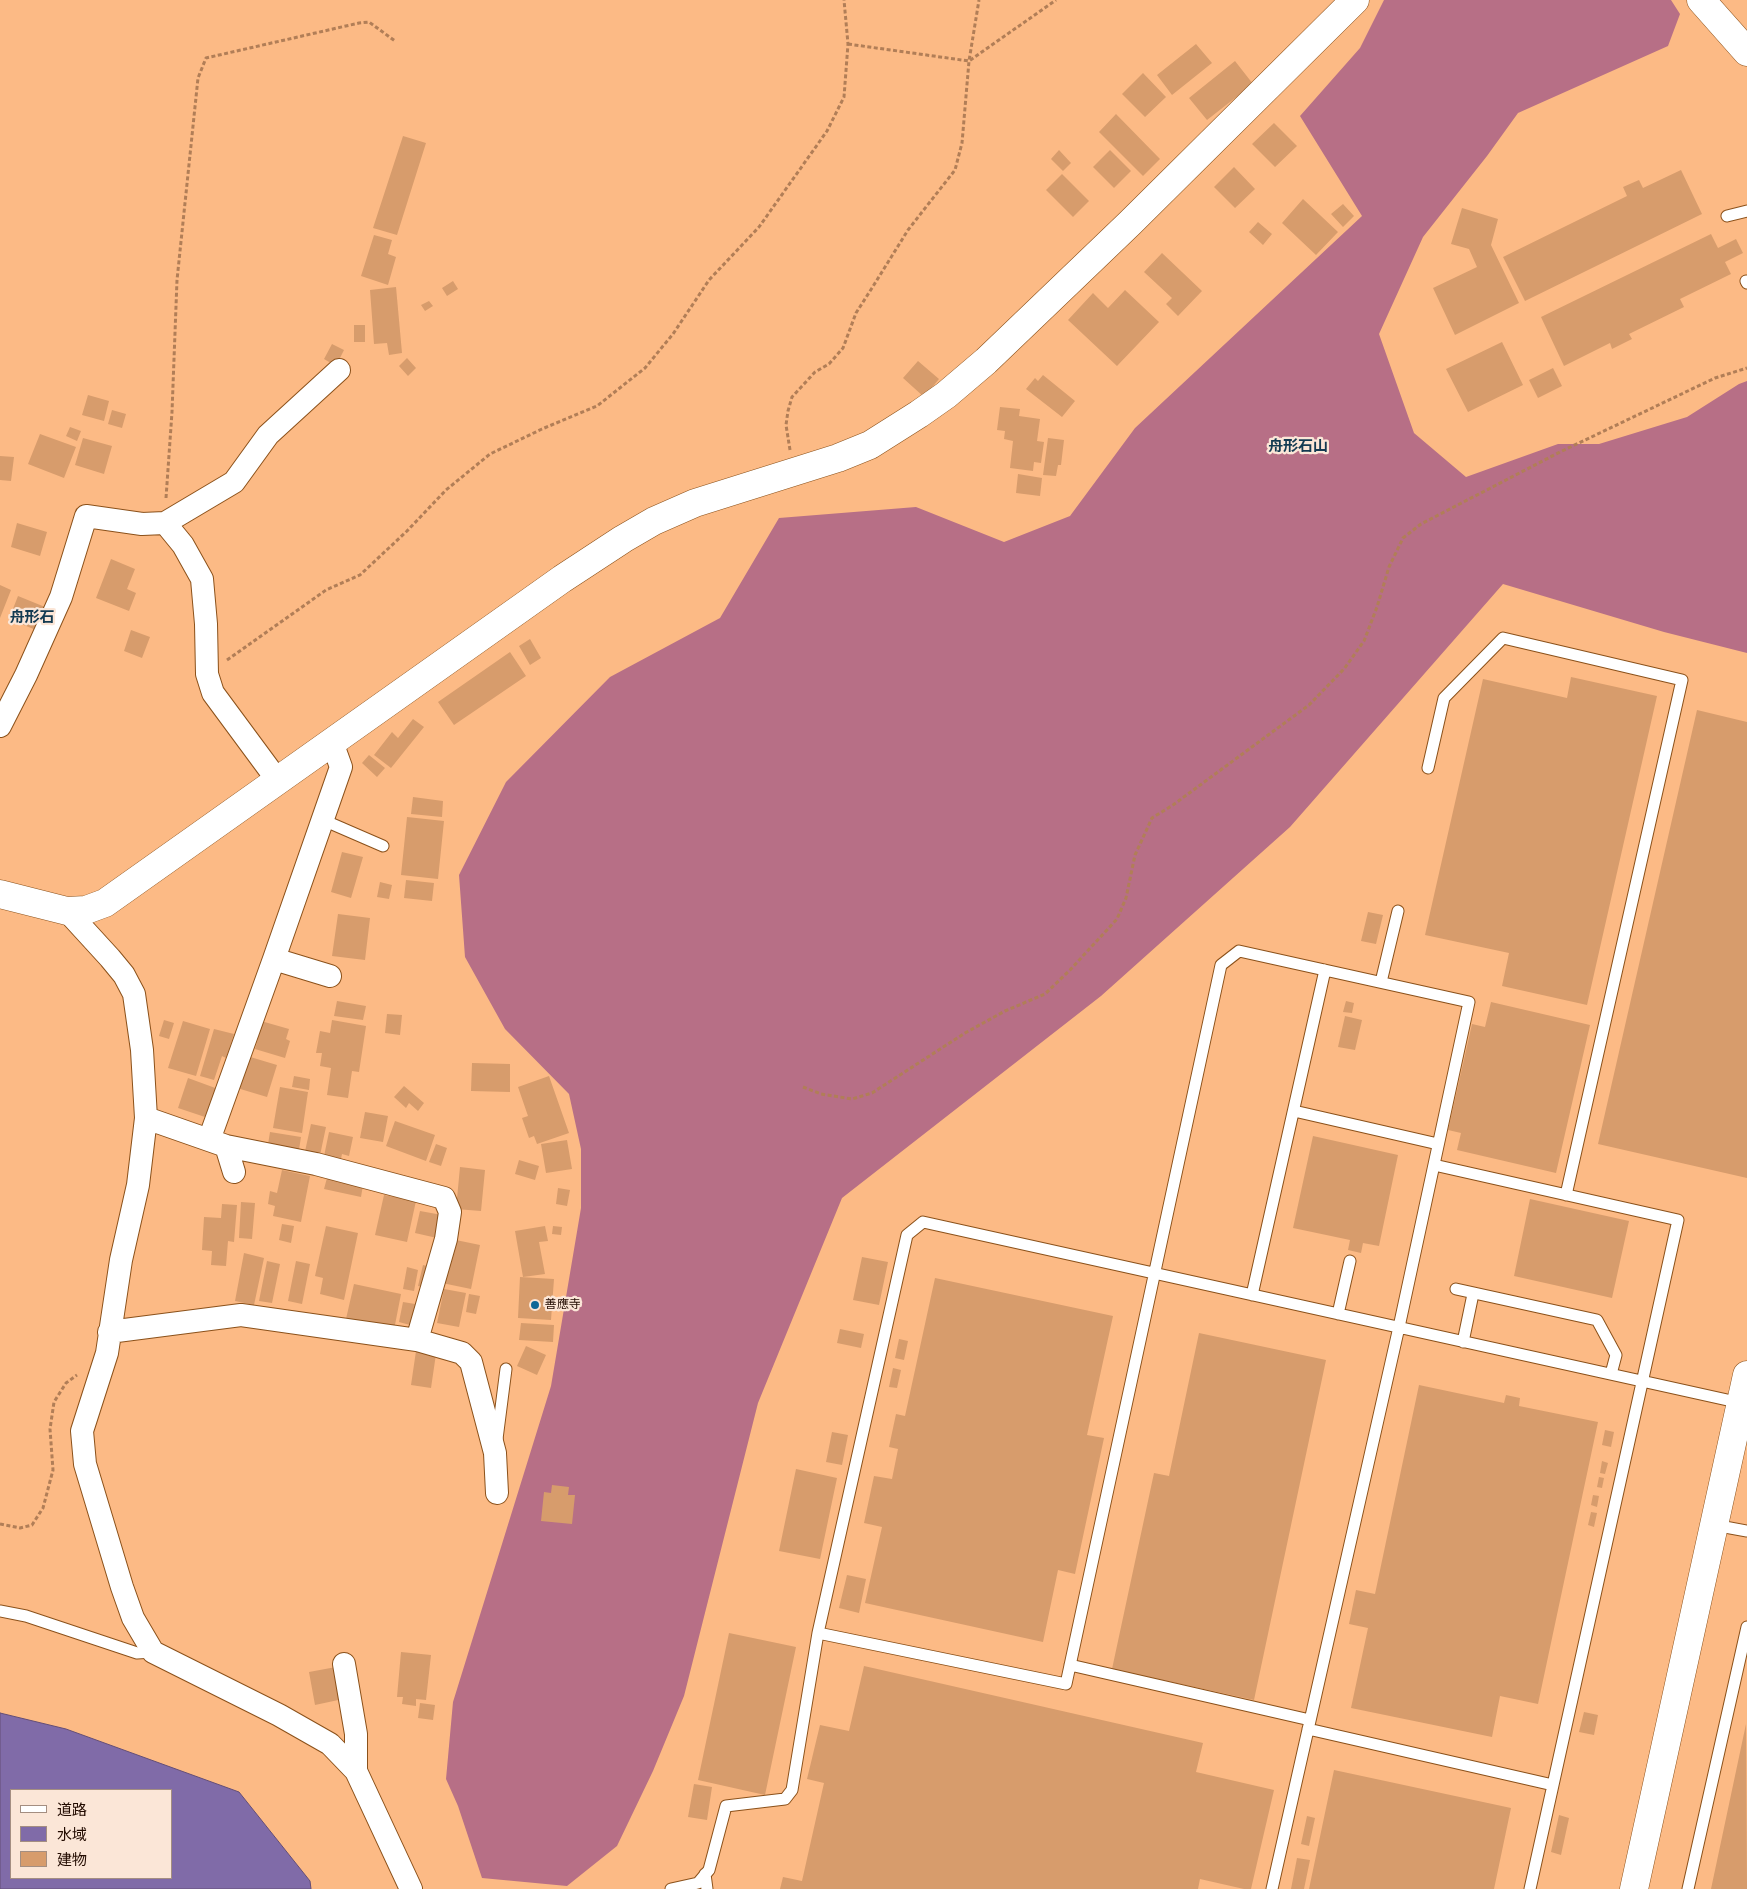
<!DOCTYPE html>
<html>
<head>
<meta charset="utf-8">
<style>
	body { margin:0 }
	#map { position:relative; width:1747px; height:1889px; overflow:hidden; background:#fcba85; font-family:"DejaVu Sans","Noto Sans JP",sans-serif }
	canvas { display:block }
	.legend { position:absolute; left:10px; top:1789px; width:162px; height:90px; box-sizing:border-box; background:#fbe6d7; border:1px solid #a48e81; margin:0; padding:6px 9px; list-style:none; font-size:15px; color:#220b00 }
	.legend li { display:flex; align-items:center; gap:10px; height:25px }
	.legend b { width:25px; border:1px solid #a48e81 }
</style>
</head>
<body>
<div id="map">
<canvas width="1747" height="1889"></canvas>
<ul class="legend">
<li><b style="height:6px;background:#fff"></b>道路</li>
<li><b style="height:14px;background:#806ba8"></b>水域</li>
<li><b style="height:14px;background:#d79c6c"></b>建物</li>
</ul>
</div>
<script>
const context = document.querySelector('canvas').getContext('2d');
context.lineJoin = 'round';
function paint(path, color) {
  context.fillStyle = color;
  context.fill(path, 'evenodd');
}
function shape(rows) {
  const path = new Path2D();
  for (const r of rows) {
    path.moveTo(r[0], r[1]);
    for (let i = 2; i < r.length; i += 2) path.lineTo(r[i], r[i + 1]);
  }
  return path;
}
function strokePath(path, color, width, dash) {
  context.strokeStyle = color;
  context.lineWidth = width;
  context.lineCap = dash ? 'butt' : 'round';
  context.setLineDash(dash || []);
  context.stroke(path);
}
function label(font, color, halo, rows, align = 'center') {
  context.font = font + ' "DejaVu Sans","Noto Sans JP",sans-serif';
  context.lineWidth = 4.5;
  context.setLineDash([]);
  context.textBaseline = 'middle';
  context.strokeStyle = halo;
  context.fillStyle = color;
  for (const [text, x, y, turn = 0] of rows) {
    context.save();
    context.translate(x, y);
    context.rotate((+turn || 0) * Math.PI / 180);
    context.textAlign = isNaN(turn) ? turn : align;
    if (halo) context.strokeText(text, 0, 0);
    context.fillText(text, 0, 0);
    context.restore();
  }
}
const forest = shape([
	[1384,0,1671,0,1680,14,1668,46,1518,113,1487,156,1423,237,1379,334,1414,433,1466,477,1558,444,1599,444,1687,417,1739,384,1747,381,1747,653,1664,632,1503,584,1290,827,1101,996,842,1198,758,1403,684,1696,653,1771,617,1846,567,1886,482,1878,458,1806,446,1779,453,1702,551,1386,581,1208,581,1149,569,1094,505,1029,465,957,459,875,506,782,610,677,720,618,779,518,916,507,1004,542,1070,516,1135,428,1362,216,1300,116,1360,48]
]);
const water = shape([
	[0,1713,66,1729,239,1792,310,1881,311,1889,0,1889,0,1713],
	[11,1790,171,1790,171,1878,11,1878,11,1790]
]);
const building = shape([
	[1196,44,1212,63,1172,95,1157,75],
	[1235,61,1253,84,1207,120,1189,98],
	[1143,73,1166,97,1145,117,1122,94],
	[1116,114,1160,159,1143,176,1099,132],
	[1274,123,1297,146,1275,167,1252,144],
	[403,136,426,143,397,235,373,228],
	[1059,150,1071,163,1063,171,1051,159],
	[1110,150,1131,171,1114,188,1093,167],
	[1234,167,1255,189,1235,208,1214,187],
	[1681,170,1702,214,1525,301,1503,257,1627,196,1623,187,1639,180,1643,188],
	[1062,174,1089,201,1073,217,1046,190],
	[1303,199,1338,232,1316,255,1282,223],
	[1343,204,1354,216,1343,227,1331,214],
	[1462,208,1498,219,1491,245,1519,303,1455,335,1433,288,1477,267,1469,249,1451,244],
	[1258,222,1272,234,1263,245,1249,232],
	[1711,234,1718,248,1736,239,1743,253,1725,262,1731,274,1680,299,1684,307,1629,334,1632,339,1612,349,1610,343,1564,366,1541,317],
	[374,235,392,240,388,254,396,257,388,285,361,276],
	[1162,253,1202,291,1178,316,1166,304,1172,298,1144,272],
	[453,281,458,289,447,296,442,288],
	[396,287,402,353,389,355,387,343,374,344,370,290],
	[1125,290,1159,322,1117,366,1068,320,1093,293,1108,308],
	[429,301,433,306,425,311,421,305],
	[354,325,365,325,365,342,354,342],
	[1502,342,1523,385,1468,412,1446,369],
	[332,344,344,350,336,366,324,359],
	[407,358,416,368,408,376,399,366],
	[918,361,939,379,924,397,903,378],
	[1553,368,1562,386,1538,398,1529,380],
	[1043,375,1075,401,1062,417,1026,389,1035,378,1038,381],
	[88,395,109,401,104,421,82,415],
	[1000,407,1020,409,1019,416,1040,419,1037,441,1044,442,1041,463,1034,462,1033,471,1010,468,1013,441,1004,439,1005,431,997,430],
	[112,410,126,414,122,428,108,424],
	[70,427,81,431,77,441,66,436],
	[40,434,76,447,64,478,28,464],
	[83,438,112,446,104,474,75,465],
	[1048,438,1064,440,1061,465,1058,465,1056,476,1043,475],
	[0,456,14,457,11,481,0,480],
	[1018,474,1042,478,1040,496,1016,493],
	[17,523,47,532,40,556,11,547],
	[111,559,135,569,127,589,136,593,129,611,96,598],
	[0,585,11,590,0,618],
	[18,596,45,607,36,630,9,619],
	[131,630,150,637,142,658,124,651],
	[530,639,541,658,530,665,519,646],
	[510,652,526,676,454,725,438,702],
	[1571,677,1657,696,1587,1005,1502,986,1509,953,1425,935,1483,679,1567,698],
	[1697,710,1747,722,1747,1178,1598,1144],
	[413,719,424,727,391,768,374,755,392,732,398,738],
	[369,755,385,768,377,777,362,763],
	[413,797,443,801,442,817,411,814],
	[407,817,444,821,438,879,401,875],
	[342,852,363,857,351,898,331,892],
	[406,880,434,883,432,901,404,898],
	[380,882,392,885,389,899,377,897],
	[1368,912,1383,915,1376,944,1361,941],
	[338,914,370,918,365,960,332,956],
	[337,1001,366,1006,363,1020,334,1016],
	[1346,1001,1354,1003,1352,1013,1343,1012],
	[1491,1002,1590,1025,1556,1173,1457,1150,1461,1133,1448,1130,1472,1024,1485,1027],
	[387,1014,402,1015,400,1035,385,1033],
	[1345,1016,1362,1020,1355,1050,1338,1047],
	[164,1020,174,1023,169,1039,159,1036],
	[332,1020,366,1026,359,1072,352,1071,348,1098,327,1095,331,1068,320,1066,322,1053,316,1053,320,1031,330,1033],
	[183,1021,210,1029,196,1076,168,1068],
	[261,1021,289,1029,286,1039,290,1041,285,1058,255,1049,258,1039,256,1038],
	[214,1029,234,1034,226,1058,222,1056,214,1080,200,1076],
	[247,1056,277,1065,267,1097,237,1088],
	[472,1063,510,1064,510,1092,471,1091],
	[294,1076,310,1079,309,1090,292,1087],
	[549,1076,569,1133,537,1144,534,1136,529,1138,522,1118,528,1116,518,1087],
	[188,1078,218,1089,208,1118,178,1108],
	[404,1086,424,1103,418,1111,409,1103,406,1108,394,1097],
	[280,1087,308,1092,302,1133,273,1128],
	[365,1112,388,1116,383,1142,360,1138],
	[395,1121,435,1135,426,1161,386,1146],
	[311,1124,326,1127,319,1160,304,1156],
	[270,1132,301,1137,298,1156,267,1151],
	[329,1132,353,1137,349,1156,342,1154,340,1164,323,1161],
	[1313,1136,1398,1155,1379,1246,1363,1243,1361,1253,1348,1250,1350,1240,1293,1228],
	[567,1140,572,1169,546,1173,541,1144],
	[436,1144,447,1148,441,1166,429,1162],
	[519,1160,539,1166,535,1180,515,1174],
	[460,1167,485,1170,481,1211,456,1209],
	[282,1170,310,1176,301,1222,273,1216,275,1206,268,1204,270,1191,277,1193],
	[327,1178,363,1185,361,1197,324,1189],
	[558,1188,570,1190,567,1206,556,1204],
	[384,1195,416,1201,407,1242,375,1235],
	[1530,1199,1629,1221,1612,1298,1514,1276],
	[241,1202,255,1203,252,1239,239,1238],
	[222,1204,237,1205,234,1242,228,1241,226,1266,211,1265,212,1251,202,1250,204,1217,221,1218],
	[420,1211,442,1215,437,1238,415,1233],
	[282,1224,294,1226,291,1243,279,1240],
	[326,1226,358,1233,344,1300,320,1294,323,1278,315,1276],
	[545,1226,548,1241,539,1242,545,1274,523,1277,515,1231],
	[553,1226,562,1227,561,1235,552,1234],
	[451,1239,480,1245,471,1289,442,1283],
	[244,1253,264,1258,254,1305,235,1301],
	[862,1257,888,1262,879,1305,853,1300],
	[267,1261,280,1264,272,1303,259,1301],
	[296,1261,310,1264,302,1304,288,1301],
	[423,1265,431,1267,427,1288,418,1286],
	[407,1267,418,1270,414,1291,403,1289],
	[520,1277,554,1279,551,1320,518,1318],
	[935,1278,1113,1316,1087,1435,1104,1438,1075,1574,1058,1570,1043,1642,865,1603,882,1527,864,1523,874,1476,892,1479,898,1449,889,1447,896,1414,905,1416],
	[354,1284,401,1294,394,1330,346,1319],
	[444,1289,466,1293,459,1327,437,1323],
	[469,1294,480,1296,476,1314,466,1312],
	[403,1302,415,1304,410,1325,399,1322],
	[521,1323,554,1325,553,1342,519,1340],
	[840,1329,864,1334,861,1348,837,1343],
	[1199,1333,1326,1360,1254,1700,1112,1669,1154,1473,1169,1476],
	[899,1339,908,1341,904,1360,895,1358],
	[526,1346,546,1355,537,1375,517,1366],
	[416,1351,436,1354,431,1388,411,1385],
	[893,1368,901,1370,897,1388,889,1387],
	[1419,1385,1504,1403,1506,1395,1520,1398,1519,1406,1598,1422,1538,1704,1500,1696,1492,1737,1351,1708,1368,1628,1349,1624,1356,1590,1375,1594],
	[1605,1430,1614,1432,1611,1447,1602,1445],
	[832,1432,848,1435,842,1465,826,1462],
	[1602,1461,1608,1463,1605,1474,1600,1473],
	[796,1469,837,1478,820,1559,779,1551],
	[1599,1477,1604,1478,1602,1488,1597,1487],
	[552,1485,569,1487,568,1495,575,1495,572,1524,541,1521,544,1492,551,1493],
	[1593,1495,1599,1496,1597,1507,1591,1505],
	[1591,1512,1597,1513,1594,1527,1588,1525],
	[847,1575,866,1579,859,1613,839,1608],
	[729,1633,796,1647,765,1795,698,1780],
	[401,1652,431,1655,426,1700,416,1699,416,1706,402,1704,403,1697,397,1697],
	[864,1666,1203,1743,1196,1772,1274,1790,1251,1889,1244,1889,1200,1879,1198,1889,780,1889,783,1877,802,1881,824,1783,807,1779,820,1725,849,1731],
	[336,1667,343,1699,315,1705,309,1672],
	[420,1703,435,1705,433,1720,418,1718],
	[1584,1712,1598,1715,1594,1735,1579,1732],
	[1746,1724,1747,1889,1711,1889],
	[1334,1770,1511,1808,1494,1889,1309,1889],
	[694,1784,712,1787,707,1820,688,1817],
	[1559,1815,1569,1818,1561,1855,1551,1852],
	[1307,1816,1315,1818,1309,1846,1301,1844],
	[1297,1858,1310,1860,1304,1889,1291,1889]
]);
const path = shape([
	[848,44,969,61,1056,0],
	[790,450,786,425,788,411,792,397,815,372,829,364,843,348,856,313,872,288,908,230,955,170,962,143,969,61,979,0],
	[166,498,172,412,177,280,198,78,206,58,359,23,369,22,395,41],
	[227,660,326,590,360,575,407,531,446,490,490,454,542,429,597,406,645,368,673,334,709,280,759,227,827,131,844,97,848,44,844,0],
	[803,1087,821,1094,852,1099,872,1093,965,1033,1005,1011,1045,994,1070,970,1117,919,1126,898,1135,855,1152,818,1173,805,1309,705,1344,669,1364,641,1377,607,1389,567,1403,538,1421,524,1560,452,1715,378,1747,368],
	[0,1524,20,1528,32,1525,43,1508,53,1470,50,1429,54,1402,66,1383,77,1375]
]);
const service = shape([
	[1727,216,1747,211],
	[1746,281,1747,283],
	[1428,768,1444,698,1503,638,1682,680,1566,1195],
	[323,820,383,846],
	[1381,982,1398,911],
	[1294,1111,1438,1144],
	[1434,1165,1678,1220,1530,1889],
	[1456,1289,1597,1320,1616,1355,1611,1374],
	[1252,1295,1325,970],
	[1338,1314,1350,1261],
	[1463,1342,1473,1294],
	[497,1439,506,1369],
	[1714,1525,1747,1531],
	[0,1611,26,1616,137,1653,153,1652],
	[818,1633,1066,1684,1221,965,1239,951,1469,1002,1399,1327,1272,1889],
	[1070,1665,1310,1720],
	[1308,1729,1553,1785],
	[705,1874,707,1889],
	[671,1889,698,1883,709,1870,726,1806,785,1799,792,1790,818,1633,907,1235,923,1222,1741,1403],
	[1688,1889,1747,1627]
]);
const minor = shape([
	[165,523,183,545,202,579,206,624,207,674,213,693,278,781],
	[0,726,26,675,61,597,86,516,142,524,165,523,234,482,268,435,339,370],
	[67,911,110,958,124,975,134,994,142,1050,146,1118,138,1185,121,1260,107,1353,82,1431,85,1464,122,1587,133,1618,153,1652,279,1715,330,1744,356,1771,411,1889],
	[274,959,330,976],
	[146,1118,226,1146,316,1164,444,1198,450,1212,446,1239,417,1340],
	[209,1140,274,959,341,767,332,742],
	[226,1146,234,1172],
	[109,1332,241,1315,417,1340,462,1353,471,1362,495,1453,497,1493],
	[344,1664,356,1734,356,1771]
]);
const tertiary = shape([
	[1701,0,1747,52],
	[0,894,67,911,86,910,105,903,562,579,623,539,654,521,695,503,838,458,870,445,919,414,946,395,986,361,1130,223,1355,0],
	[1634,1889,1747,1375]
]);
const markers = [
	[535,1305,5,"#0e6898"]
];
const poiNames = [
	["善應寺",545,1305]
];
const quarterNames = [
	["舟形石山",1298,447],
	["舟形石",32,618]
];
paint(forest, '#b76f86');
paint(water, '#806ba8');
strokePath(water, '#644e76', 1);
paint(building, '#d79c6c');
strokePath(service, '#8b511a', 13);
strokePath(minor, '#8b511a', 24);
strokePath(tertiary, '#8b511a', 29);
strokePath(path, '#b17e57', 3, [4, 2.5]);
strokePath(service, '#fff', 11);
strokePath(minor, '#fff', 22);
strokePath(tertiary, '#fff', 28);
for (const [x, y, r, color] of markers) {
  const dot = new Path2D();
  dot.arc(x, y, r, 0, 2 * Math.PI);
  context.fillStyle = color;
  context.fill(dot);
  strokePath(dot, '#fbe6d7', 2);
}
label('12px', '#220b00', '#fbe6d7', poiNames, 'left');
label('bold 15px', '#133a51', '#fbe6d7', quarterNames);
</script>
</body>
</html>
